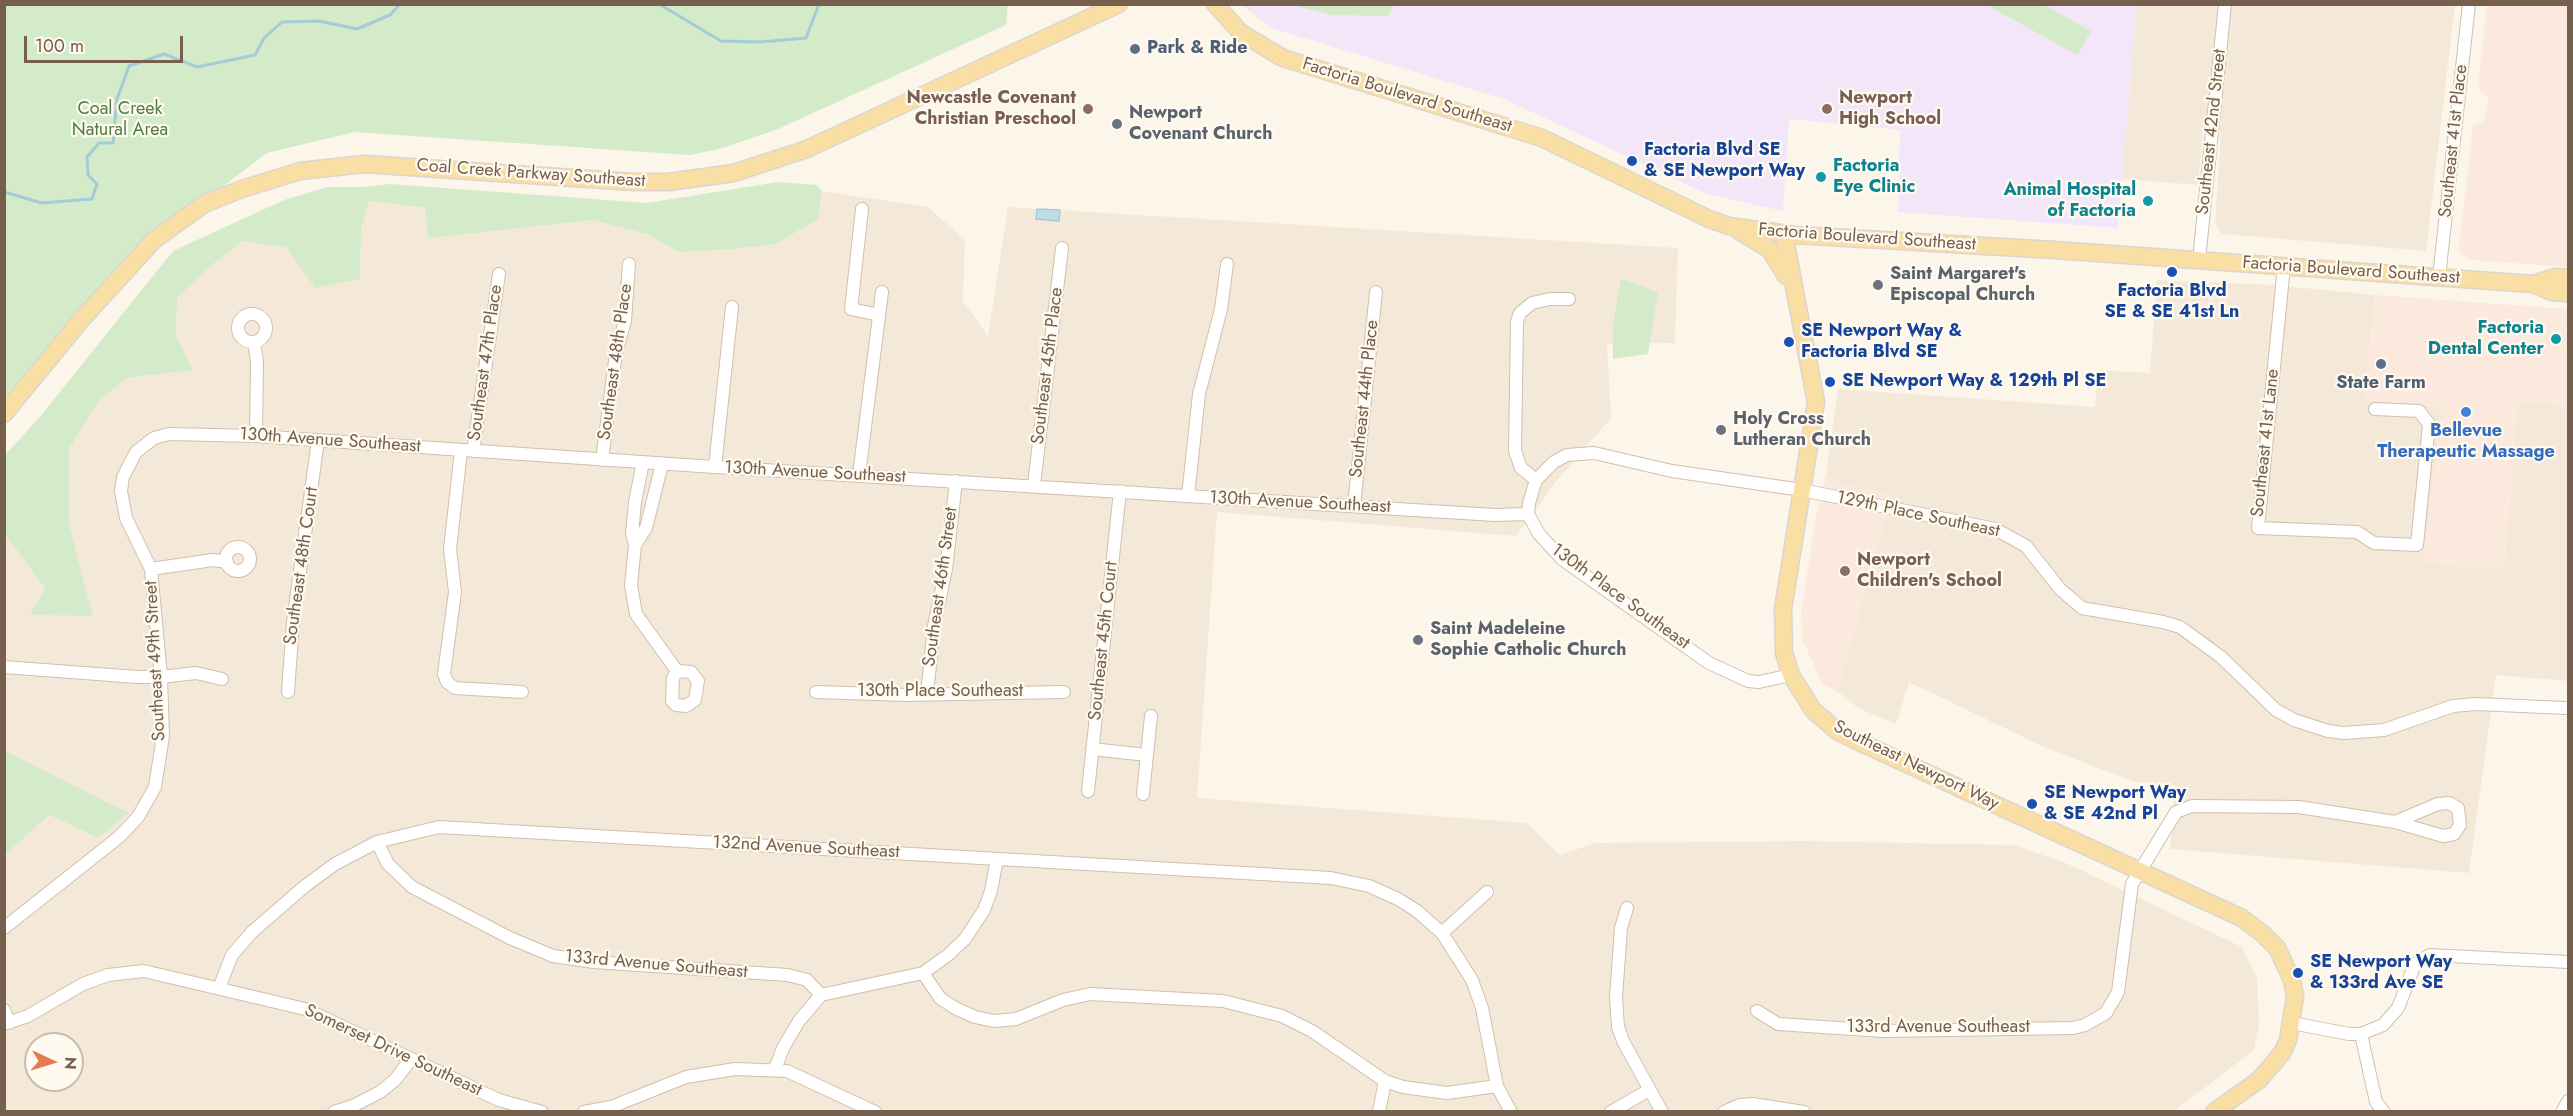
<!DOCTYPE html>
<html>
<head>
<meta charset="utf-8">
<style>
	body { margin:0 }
	#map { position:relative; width:2573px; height:1116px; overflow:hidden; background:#fcf6ea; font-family:Jost,sans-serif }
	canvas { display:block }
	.frame { position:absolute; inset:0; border:6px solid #775f4d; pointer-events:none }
	.north { position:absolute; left:24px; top:1032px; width:60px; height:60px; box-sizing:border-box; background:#fffaf0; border:2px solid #c9bcaf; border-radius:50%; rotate:94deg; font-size:16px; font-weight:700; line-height:24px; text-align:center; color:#775f4d }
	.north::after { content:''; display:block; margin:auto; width:21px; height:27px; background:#e47c51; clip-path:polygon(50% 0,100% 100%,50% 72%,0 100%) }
	.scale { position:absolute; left:24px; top:36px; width:159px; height:27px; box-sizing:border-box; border:3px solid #775f4d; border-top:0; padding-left:8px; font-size:18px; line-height:21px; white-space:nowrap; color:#775f4d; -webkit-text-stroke:4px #fffaf0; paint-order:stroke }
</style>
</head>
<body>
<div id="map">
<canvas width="2573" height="1116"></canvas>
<div class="frame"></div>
<div class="north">N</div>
<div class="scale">100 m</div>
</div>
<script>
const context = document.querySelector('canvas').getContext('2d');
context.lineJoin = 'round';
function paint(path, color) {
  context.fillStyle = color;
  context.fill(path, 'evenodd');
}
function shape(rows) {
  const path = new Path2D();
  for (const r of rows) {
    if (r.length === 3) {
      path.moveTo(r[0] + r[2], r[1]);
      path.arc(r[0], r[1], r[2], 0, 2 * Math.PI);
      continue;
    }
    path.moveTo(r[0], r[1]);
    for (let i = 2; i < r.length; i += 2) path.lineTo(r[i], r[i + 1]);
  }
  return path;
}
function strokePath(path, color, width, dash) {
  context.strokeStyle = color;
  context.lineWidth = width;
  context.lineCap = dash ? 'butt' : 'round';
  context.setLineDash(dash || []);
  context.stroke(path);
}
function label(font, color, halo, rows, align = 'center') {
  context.font = font + ' Jost,sans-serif';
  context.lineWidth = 4.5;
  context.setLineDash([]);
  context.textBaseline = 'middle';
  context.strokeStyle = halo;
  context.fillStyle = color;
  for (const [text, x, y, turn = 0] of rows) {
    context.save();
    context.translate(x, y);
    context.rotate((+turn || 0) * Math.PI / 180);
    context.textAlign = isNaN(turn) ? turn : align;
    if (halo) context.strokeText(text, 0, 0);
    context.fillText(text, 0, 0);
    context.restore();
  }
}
const residential = shape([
	[2137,5,2455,5,2426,251,2222,234,2215,223,2221,132,2203,130,2198,185,2122,179],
	[822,191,928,207,965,240,963,301,988,336,1008,207,1678,248,1675,343,1607,344,1611,418,1556,482,1516,536,1217,512,1197,798,1527,823,1560,855,1595,843,1804,841,2013,845,2066,863,2242,947,2257,977,2259,1025,2254,1050,2173,1112,5,1111,4,855,49,815,98,838,5,752,5,534,45,588,31,614,93,616,69,524,69,449,99,401,127,378,192,370,176,335,177,298,208,268,243,241,287,248,360,279,361,230,368,201,425,208,429,237,593,220,649,235,679,252,776,244,818,219],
	[36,1044,72,1044,72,1080,36,1080],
	[2157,280,2273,285,2375,295,2365,399,2442,407,2504,569,2518,401,2568,406,2568,681,2496,675,2469,873,2170,849,2175,785,2135,782,2044,747,1909,682,1896,724,1858,708,1837,691,1892,495,1837,483,1826,474,1838,389,2095,407,2098,370,2150,373]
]);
const commercial = shape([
	[2487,4,2568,5,2568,267,2470,260,2461,254,2459,247,2473,126,2484,121,2489,100,2478,88],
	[2375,295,2568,309,2568,406,2518,401,2504,569,2423,564,2442,408,2365,400],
	[1826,474,1837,483,1892,495,1837,691,1823,685,1803,641,1801,613,1817,511]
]);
const education = shape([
	[1242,5,2137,5,2118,228,1898,212,1900,130,1789,119,1783,211,1707,194,1504,99,1271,28]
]);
const green = shape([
	[1395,4,1388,16,1333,15,1292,5],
	[5,5,1008,5,1006,25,778,129,723,148,690,155,354,132,267,153,170,227,5,413],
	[1987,5,2044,5,2091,31,2077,55],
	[778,182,817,185,822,191,818,219,776,244,733,249,679,252,649,235,593,220,428,238,425,208,369,201,361,230,360,279,315,288,287,248,243,241,208,268,177,298,176,335,193,370,127,378,99,401,69,449,69,524,93,616,30,615,45,588,5,534,5,455,39,418,173,251,284,200,327,187,362,187,390,184,647,203],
	[1621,279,1658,292,1648,354,1613,359,1613,324],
	[5,751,128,813,98,838,49,815,5,855]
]);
const water = shape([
	[1037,209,1060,210,1059,221,1036,219,1037,209]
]);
const stream = shape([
	[659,4,721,41,760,42,806,38,819,4],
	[4,192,42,203,92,199,97,184,88,175,87,157,99,143,113,143,117,99,129,66,164,54,197,67,255,55,264,38,282,22,319,21,357,29,390,15,400,4]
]);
const minor = shape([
	[862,209,851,309,879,315],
	[2199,260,2225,4],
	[2284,266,2258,528,2357,532,2374,543,2417,545,2429,424,2419,411,2375,409],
	[2439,277,2469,4],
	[252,328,14],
	[254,342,257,361,256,436],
	[461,451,450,549,455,592,444,674,447,682,455,688,522,692],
	[473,451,499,274],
	[602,460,616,353,625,321,629,264],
	[662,464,646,528,635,545,631,585,636,614,677,671,673,678,672,701,676,705,686,706,695,700,698,681,691,672,677,671],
	[715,467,732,307],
	[859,475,882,292],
	[1536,480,1521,468,1515,451,1517,322,1520,313,1532,303,1550,299,1569,299],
	[1034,485,1062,248],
	[1188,496,1199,394,1221,309,1227,264],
	[1354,506,1376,292],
	[635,545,632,534,635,502,643,462],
	[238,559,12],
	[151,569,213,560,227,562],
	[4,667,137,677,161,677,196,673,222,679],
	[1791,675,1759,682,1748,681,1709,663,1562,559,1539,534,1528,514,1529,503,1536,480,1554,462,1567,455,1594,453,1672,471,1802,490,1995,529,2026,546,2060,589,2082,608,2163,622,2180,627,2221,657,2276,710,2294,720,2328,731,2344,733,2384,730,2453,706,2476,704,2565,708],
	[288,692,293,622,318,440],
	[816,692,906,695,1064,692],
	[927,694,934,626,946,569,956,481],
	[1092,749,1147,755],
	[1088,791,1120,491],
	[1143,794,1151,716],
	[377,842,388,864,412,887,510,938,553,956,594,962,788,975,807,980,821,995],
	[1627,908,1621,928,1616,997,1618,1027,1623,1041,1662,1112],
	[4,928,119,837,138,817,155,787,163,736,161,677,151,569,126,518,121,491,123,477,136,452,154,438,169,434,256,436,715,467,1495,515,1528,514],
	[1442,933,1487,892],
	[923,973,940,998,955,1008,975,1017,994,1021,1016,1019,1063,1000,1090,994,1223,1001,1282,1016,1312,1031,1385,1081,1403,1087,1447,1093,1497,1086],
	[219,988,232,955,252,932,305,886,335,864,377,842,439,827,1331,878,1369,886,1398,899,1417,911,1442,933,1472,980,1482,1008,1497,1086,1511,1112],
	[4,1010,9,1023],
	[1757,1011,1778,1024,1883,1031,2073,1028,2085,1025,2106,1013,2118,992,2132,884,2176,812,2192,806,2299,807,2395,822,2443,836,2454,834,2460,825,2458,808,2449,803,2438,804,2395,822],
	[2292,1023,2349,1034,2361,1034,2383,1025,2398,1008,2415,964,2430,955,2568,962],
	[4,1024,28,1016,83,984,108,975,144,971,305,1009,499,1100,542,1112],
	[2361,1034,2376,1102,2384,1112],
	[775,1069,783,1048,799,1021,821,995,923,973,948,955,965,939,984,910,991,891,997,859],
	[334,1112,353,1106,380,1092,395,1080,411,1059],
	[584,1112,611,1107,686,1077,735,1069,787,1071,875,1112],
	[1379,1112,1385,1081],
	[1611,1112,1649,1090],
	[1724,1112,1740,1105,1753,1104,1804,1112],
	[2562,1112,2568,1101]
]);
const major = shape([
	[1215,4,1241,33,1283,58,1542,138,1709,219,1729,226,1795,235,2055,250,2533,284,2552,292,2568,293],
	[1739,231,1770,250,1786,276],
	[1784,234,1816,402,1783,609,1784,653,1791,675,1813,710,1837,731,1855,740,2242,918,2263,934,2277,948,2292,980,2295,997,2288,1040,2282,1053,2259,1080,2214,1112],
	[2533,284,2555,277,2568,278],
	[4,414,81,320,154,240,204,204,242,189,300,171,364,164,634,182,668,182,734,173,807,149,1119,4]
]);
const markers = [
	[1135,49,6,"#5c6f8a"],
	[1088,109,6,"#8d6e63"],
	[1827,109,6,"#8d6e63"],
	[1117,124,6,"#6b7280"],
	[1632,161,6,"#1a4fb4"],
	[1821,177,6,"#0f9aa8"],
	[2148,201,6,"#0f9aa8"],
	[2172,272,6,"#1a4fb4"],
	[1878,285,6,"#6b7280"],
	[2556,339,6,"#0f9aa8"],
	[1789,342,6,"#1a4fb4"],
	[2381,364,6,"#5c6f8a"],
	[1830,382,6,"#1a4fb4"],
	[2466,412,6,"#3f7fe0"],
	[1721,430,6,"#6b7280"],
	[1845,571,6,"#8d6e63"],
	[1418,640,6,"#6b7280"],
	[2032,804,6,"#1a4fb4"],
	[2298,973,6,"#1a4fb4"]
];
const serviceNames = [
	["Park & Ride",1147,49],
	["State Farm",2381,384,"center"]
];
const streetNames = [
	["Factoria Boulevard Southeast",1407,96,17],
	["Southeast 42nd Street",2212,132,-84],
	["Southeast 41st Place",2454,141,-84],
	["Coal Creek Parkway Southeast",531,174,4],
	["Factoria Boulevard Southeast",1867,238,4],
	["Factoria Boulevard Southeast",2351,271,4],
	["Southeast 48th Place",616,362,-82],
	["Southeast 47th Place",486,363,-82],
	["Southeast 45th Place",1048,366,-83],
	["Southeast 44th Place",1365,399,-84],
	["130th Avenue Southeast",330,441,4],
	["Southeast 41st Lane",2266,443,-84],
	["130th Avenue Southeast",815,473,3],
	["130th Avenue Southeast",1300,503,3],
	["129th Place Southeast",1918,515,12],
	["Southeast 48th Court",302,566,-82],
	["Southeast 46th Street",941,587,-82],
	["130th Place Southeast",1620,597,36],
	["Southeast 45th Court",1104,641,-84],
	["Southeast 49th Street",156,661,-93],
	["130th Place Southeast",940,692],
	["Southeast Newport Way",1916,766,26],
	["132nd Avenue Southeast",806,848,3],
	["133rd Avenue Southeast",656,965,5],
	["133rd Avenue Southeast",1938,1028],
	["Somerset Drive Southeast",393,1051,25]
];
const educationNames = [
	["Newcastle Covenant",1076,99,"right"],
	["Christian Preschool",1076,120,"right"],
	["Newport",1839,99],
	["High School",1839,120],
	["Newport",1857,561],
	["Children's School",1857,582]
];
const parkNames = [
	["Coal Creek",120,110],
	["Natural Area",120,131]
];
const worshipNames = [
	["Newport",1129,114],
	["Covenant Church",1129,135],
	["Saint Margaret's",1890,275],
	["Episcopal Church",1890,296],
	["Holy Cross",1733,420],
	["Lutheran Church",1733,441],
	["Saint Madeleine",1430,630],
	["Sophie Catholic Church",1430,651]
];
const transitNames = [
	["Factoria Blvd SE",1644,151],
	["& SE Newport Way",1644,172],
	["Factoria Blvd",2172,292,"center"],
	["SE & SE 41st Ln",2172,313,"center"],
	["SE Newport Way &",1801,332],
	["Factoria Blvd SE",1801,353],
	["SE Newport Way & 129th Pl SE",1842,382],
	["SE Newport Way",2044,794],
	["& SE 42nd Pl",2044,815],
	["SE Newport Way",2310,963],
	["& 133rd Ave SE",2310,984]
];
const cultureNames = [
	["Factoria",1833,167,"left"],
	["Eye Clinic",1833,188,"left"],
	["Animal Hospital",2136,191],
	["of Factoria",2136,212],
	["Factoria",2544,329],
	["Dental Center",2544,350]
];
const shopNames = [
	["Bellevue",2466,432],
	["Therapeutic Massage",2466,453]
];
paint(residential, '#f4e9d8');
paint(commercial, '#fce9de');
paint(education, '#f3e6f9');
paint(green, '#d3ebc8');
paint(water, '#bedee6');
strokePath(water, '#a4ccd8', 1.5);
strokePath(stream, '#a4ccd8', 3);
strokePath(minor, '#cfbfaf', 14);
strokePath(major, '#dcd5d1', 19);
strokePath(minor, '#fff', 12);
strokePath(major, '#f9dfa4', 16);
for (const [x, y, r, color] of markers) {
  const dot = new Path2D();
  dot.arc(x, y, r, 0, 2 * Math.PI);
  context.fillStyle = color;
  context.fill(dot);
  strokePath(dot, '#fffaf0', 2);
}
label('bold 18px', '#4e5e75', '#fffaf0', serviceNames, 'left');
label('18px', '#775f4d', '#fffaf0', streetNames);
label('bold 18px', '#785e54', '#fffaf0', educationNames, 'left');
label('18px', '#517d44', '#fffaf0', parkNames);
label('bold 18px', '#5b616d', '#fffaf0', worshipNames, 'left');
label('bold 18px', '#164399', '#fffaf0', transitNames, 'left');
label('bold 18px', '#0d838f', '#fffaf0', cultureNames, 'right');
label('bold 18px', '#366cbe', '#fffaf0', shopNames);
</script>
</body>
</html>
